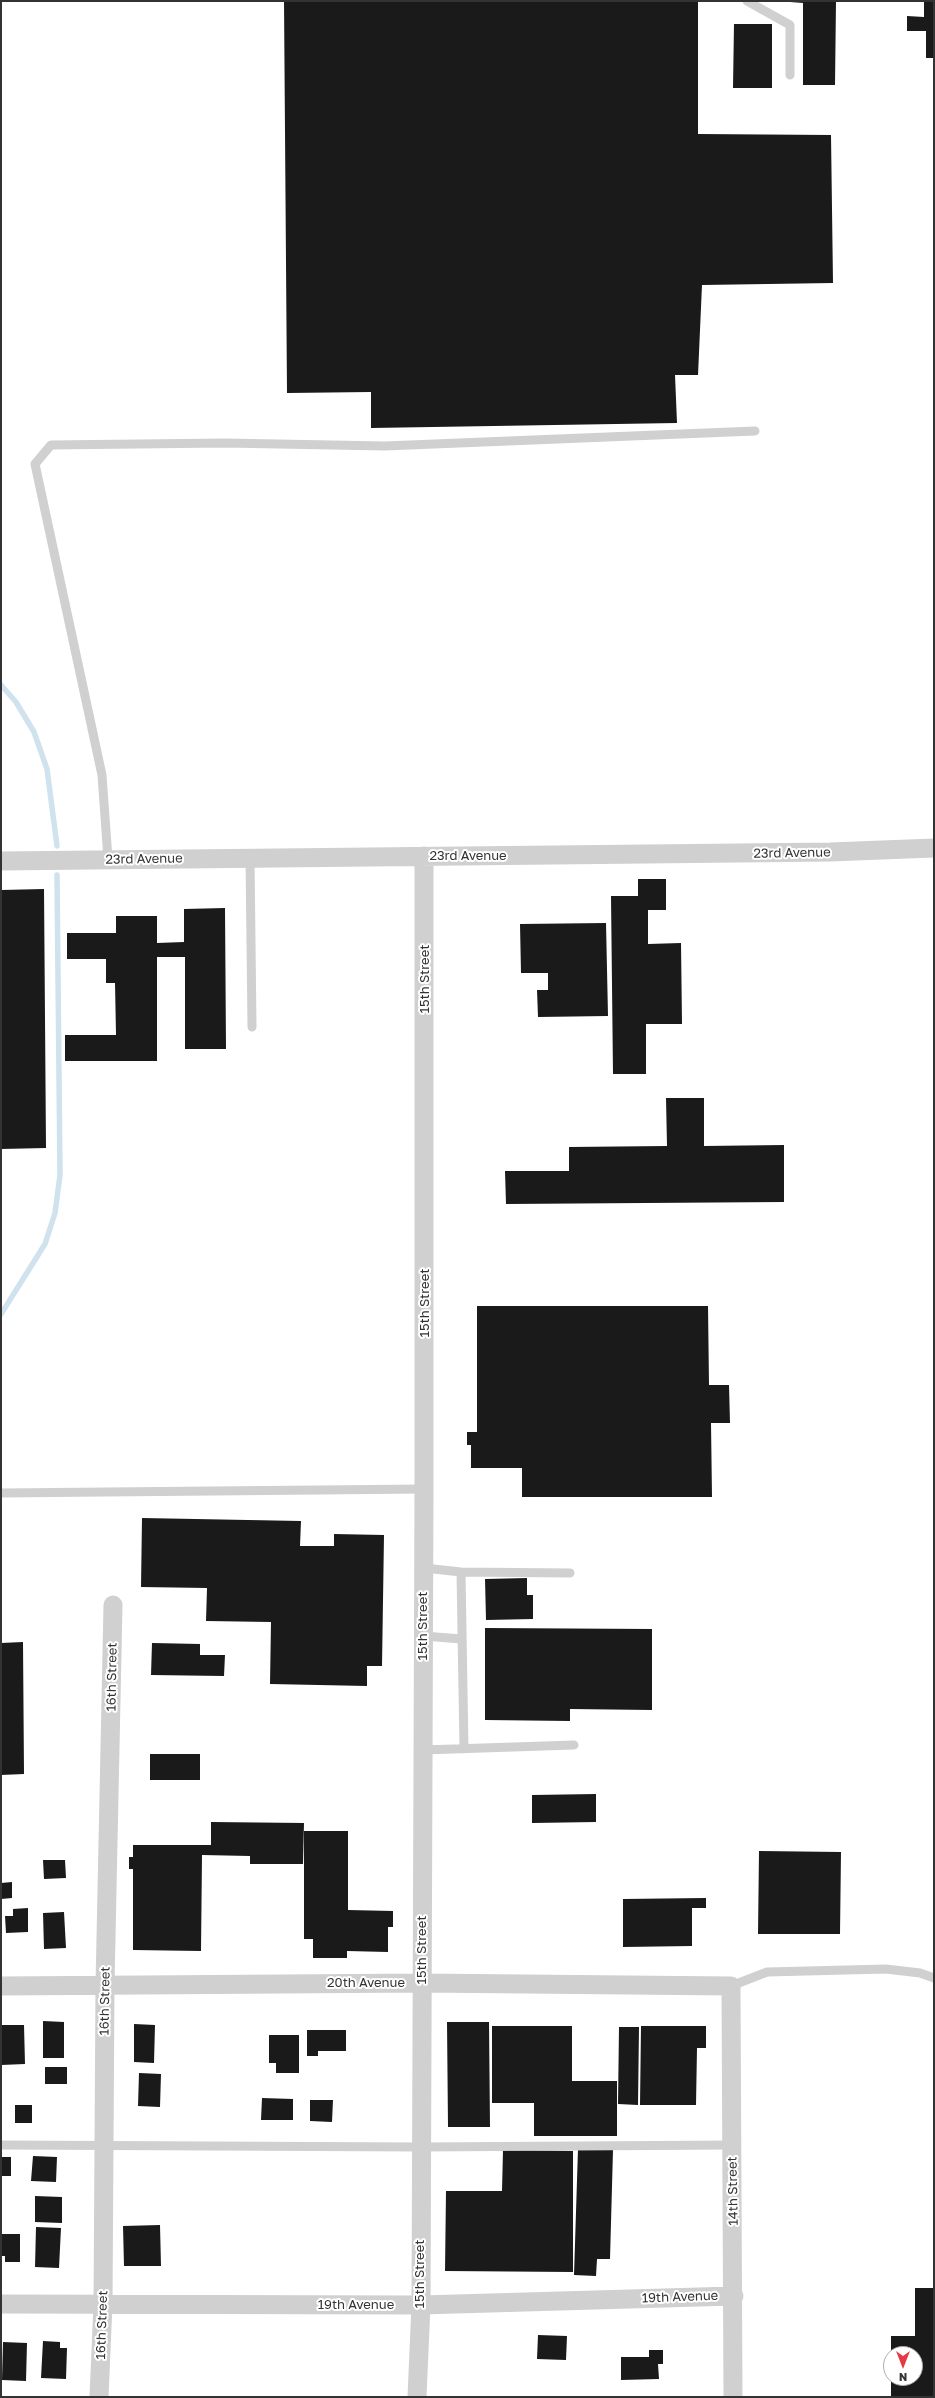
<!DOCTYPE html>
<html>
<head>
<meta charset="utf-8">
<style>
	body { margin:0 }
	#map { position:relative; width:935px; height:2398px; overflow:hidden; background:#fff; font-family:"Golos Text",sans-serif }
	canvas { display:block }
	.frame { position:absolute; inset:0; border:2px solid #333; pointer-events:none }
	.north { position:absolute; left:883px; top:2346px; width:40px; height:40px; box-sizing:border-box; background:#fff; border:1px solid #adadad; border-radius:50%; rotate:180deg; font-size:11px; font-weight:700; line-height:16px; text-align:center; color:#333 }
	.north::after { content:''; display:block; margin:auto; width:14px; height:18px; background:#e63946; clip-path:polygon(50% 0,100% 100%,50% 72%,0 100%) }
</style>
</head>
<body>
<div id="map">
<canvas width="935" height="2398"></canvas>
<div class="frame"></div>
<div class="north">N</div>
</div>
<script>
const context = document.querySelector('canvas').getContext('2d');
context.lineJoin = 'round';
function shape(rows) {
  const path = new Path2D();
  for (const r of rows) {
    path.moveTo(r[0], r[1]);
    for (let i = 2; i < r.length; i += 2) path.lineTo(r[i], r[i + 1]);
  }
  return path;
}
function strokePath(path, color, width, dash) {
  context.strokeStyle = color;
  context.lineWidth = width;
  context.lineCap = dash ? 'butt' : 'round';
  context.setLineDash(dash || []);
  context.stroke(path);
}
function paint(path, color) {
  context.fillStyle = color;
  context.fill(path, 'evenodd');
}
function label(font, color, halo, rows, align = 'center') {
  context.font = font + ' "Golos Text",sans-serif';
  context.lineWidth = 4;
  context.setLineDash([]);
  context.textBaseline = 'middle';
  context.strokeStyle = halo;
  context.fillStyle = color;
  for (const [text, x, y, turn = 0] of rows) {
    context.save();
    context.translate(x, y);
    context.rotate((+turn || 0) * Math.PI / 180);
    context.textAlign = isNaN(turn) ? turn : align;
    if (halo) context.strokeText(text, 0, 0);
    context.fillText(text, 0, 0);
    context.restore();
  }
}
const stream = shape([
	[1,685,16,702,34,732,47,769,57,846],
	[1,1314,45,1244,55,1213,60,1175,57,875]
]);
const building = shape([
	[284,1,698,1,698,134,831,135,833,283,702,285,698,375,675,375,677,423,371,428,371,392,287,393],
	[777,1,836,1,835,85,803,85,803,3],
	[924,1,934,1,934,58,926,58,926,31,907,31,907,16,924,17],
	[734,24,772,24,772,88,733,88],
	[638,879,666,879,666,910,648,910,648,944,681,943,682,1024,646,1024,646,1074,613,1074,611,896,638,896],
	[44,889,46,1148,1,1149,1,890],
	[225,908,226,1049,185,1049,185,957,157,957,157,1061,65,1061,65,1035,116,1035,115,983,106,983,106,959,67,959,67,933,116,933,116,916,157,916,157,943,184,942,184,909],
	[606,923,608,1016,538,1017,537,990,548,990,548,973,521,973,520,924],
	[666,1098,704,1098,704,1146,784,1145,784,1202,506,1204,505,1171,569,1171,569,1147,667,1146],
	[477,1306,708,1306,709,1385,729,1385,730,1423,711,1423,712,1497,522,1497,522,1468,471,1468,471,1445,467,1445,467,1432,477,1432],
	[142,1518,301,1521,300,1546,334,1546,334,1534,384,1535,382,1666,367,1666,367,1686,270,1684,271,1622,206,1621,207,1588,141,1587],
	[527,1578,527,1595,533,1595,533,1619,486,1620,485,1579],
	[485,1628,652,1629,652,1710,570,1709,570,1721,485,1720],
	[23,1642,24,1774,1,1775,1,1643],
	[152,1643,200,1644,200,1655,225,1655,224,1676,151,1675],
	[150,1754,200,1754,200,1780,150,1780],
	[596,1794,596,1822,532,1823,532,1795],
	[211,1822,304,1823,303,1864,250,1864,250,1856,202,1855,201,1951,133,1950,133,1869,129,1869,129,1857,133,1857,133,1845,211,1845],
	[304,1831,348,1831,348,1910,393,1911,393,1927,388,1927,388,1952,347,1951,347,1958,313,1958,313,1939,304,1939],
	[759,1851,841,1852,840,1934,758,1934],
	[43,1860,65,1860,66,1878,44,1879],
	[12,1882,12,1898,1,1899,1,1883],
	[706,1898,706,1908,692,1908,692,1946,623,1947,623,1899],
	[28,1908,28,1932,6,1933,5,1916,13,1916,13,1909],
	[64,1912,66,1948,44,1949,43,1913],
	[43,2021,64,2022,64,2058,43,2058],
	[447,2022,489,2022,490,2127,448,2127],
	[134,2024,155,2025,154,2063,134,2062],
	[1,2025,24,2025,25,2064,1,2065],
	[492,2026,572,2026,572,2081,617,2081,617,2136,534,2136,534,2103,492,2103],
	[641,2026,706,2026,706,2048,697,2048,696,2105,640,2105],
	[619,2027,639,2027,638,2105,618,2104],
	[307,2030,346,2030,346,2051,318,2051,318,2056,307,2056],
	[269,2035,299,2035,299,2073,276,2073,276,2063,269,2063],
	[45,2067,67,2067,67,2084,45,2084],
	[139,2073,161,2074,160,2107,138,2106],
	[262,2098,293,2099,293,2120,261,2120],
	[310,2100,333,2100,332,2122,310,2121],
	[15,2105,32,2105,32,2123,15,2123],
	[578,2149,613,2150,610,2259,597,2259,596,2276,574,2275],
	[503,2150,573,2151,573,2272,445,2271,446,2191,502,2191],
	[33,2156,57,2157,56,2182,31,2181],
	[1,2157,11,2157,11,2176,1,2176],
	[35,2196,62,2197,62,2223,35,2222],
	[160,2225,161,2266,124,2266,123,2226],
	[36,2227,61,2228,59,2268,35,2267],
	[1,2234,20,2234,20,2262,5,2262,5,2256,1,2256],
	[915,2288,934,2288,934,2397,891,2397,891,2378,915,2378,915,2354,891,2354,891,2336,915,2336],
	[538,2335,567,2336,566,2360,537,2359],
	[43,2341,60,2342,60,2348,67,2348,66,2379,41,2378],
	[3,2342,27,2343,26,2381,2,2380],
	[649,2350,663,2350,663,2364,658,2364,659,2379,621,2380,621,2357,649,2357]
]);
const service = shape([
	[747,1,790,25,790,75],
	[250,858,252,1027],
	[108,859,102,775,35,464,51,445,225,443,385,446,755,431],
	[1,1493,424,1489],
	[424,1568,461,1572,570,1573],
	[461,1572,464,1749],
	[423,1636,462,1639],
	[422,1750,574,1745],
	[731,1986,767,1972,886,1969,920,1973,934,1978],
	[1,2145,420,2147,733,2145]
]);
const minor = shape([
	[1,861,830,852,934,848],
	[1,1986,422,1983,731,1986,733,2397],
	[1,2304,421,2305,734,2296],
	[99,2397,103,2304,105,1985,113,1605],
	[417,2397,421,2305,424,1489,424,856]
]);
const streetNames = [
	["23rd Avenue",792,853,-1],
	["23rd Avenue",468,856],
	["23rd Avenue",144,859,-1],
	["15th Street",425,979,-90],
	["15th Street",425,1303,-90],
	["15th Street",423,1626,-90],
	["16th Street",112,1677,-89],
	["15th Street",422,1950,-90],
	["20th Avenue",366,1983],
	["16th Street",105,2001,-89],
	["14th Street",733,2191,-91],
	["15th Street",420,2274,-90],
	["19th Avenue",680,2297,-2],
	["19th Avenue",356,2305],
	["16th Street",102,2325,-88]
];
strokePath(stream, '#cfe2ee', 5.5);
paint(building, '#1a1a1a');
strokePath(service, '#d0d0d0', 9);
strokePath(minor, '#d0d0d0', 19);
label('13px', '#333', '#fff', streetNames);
</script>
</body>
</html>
